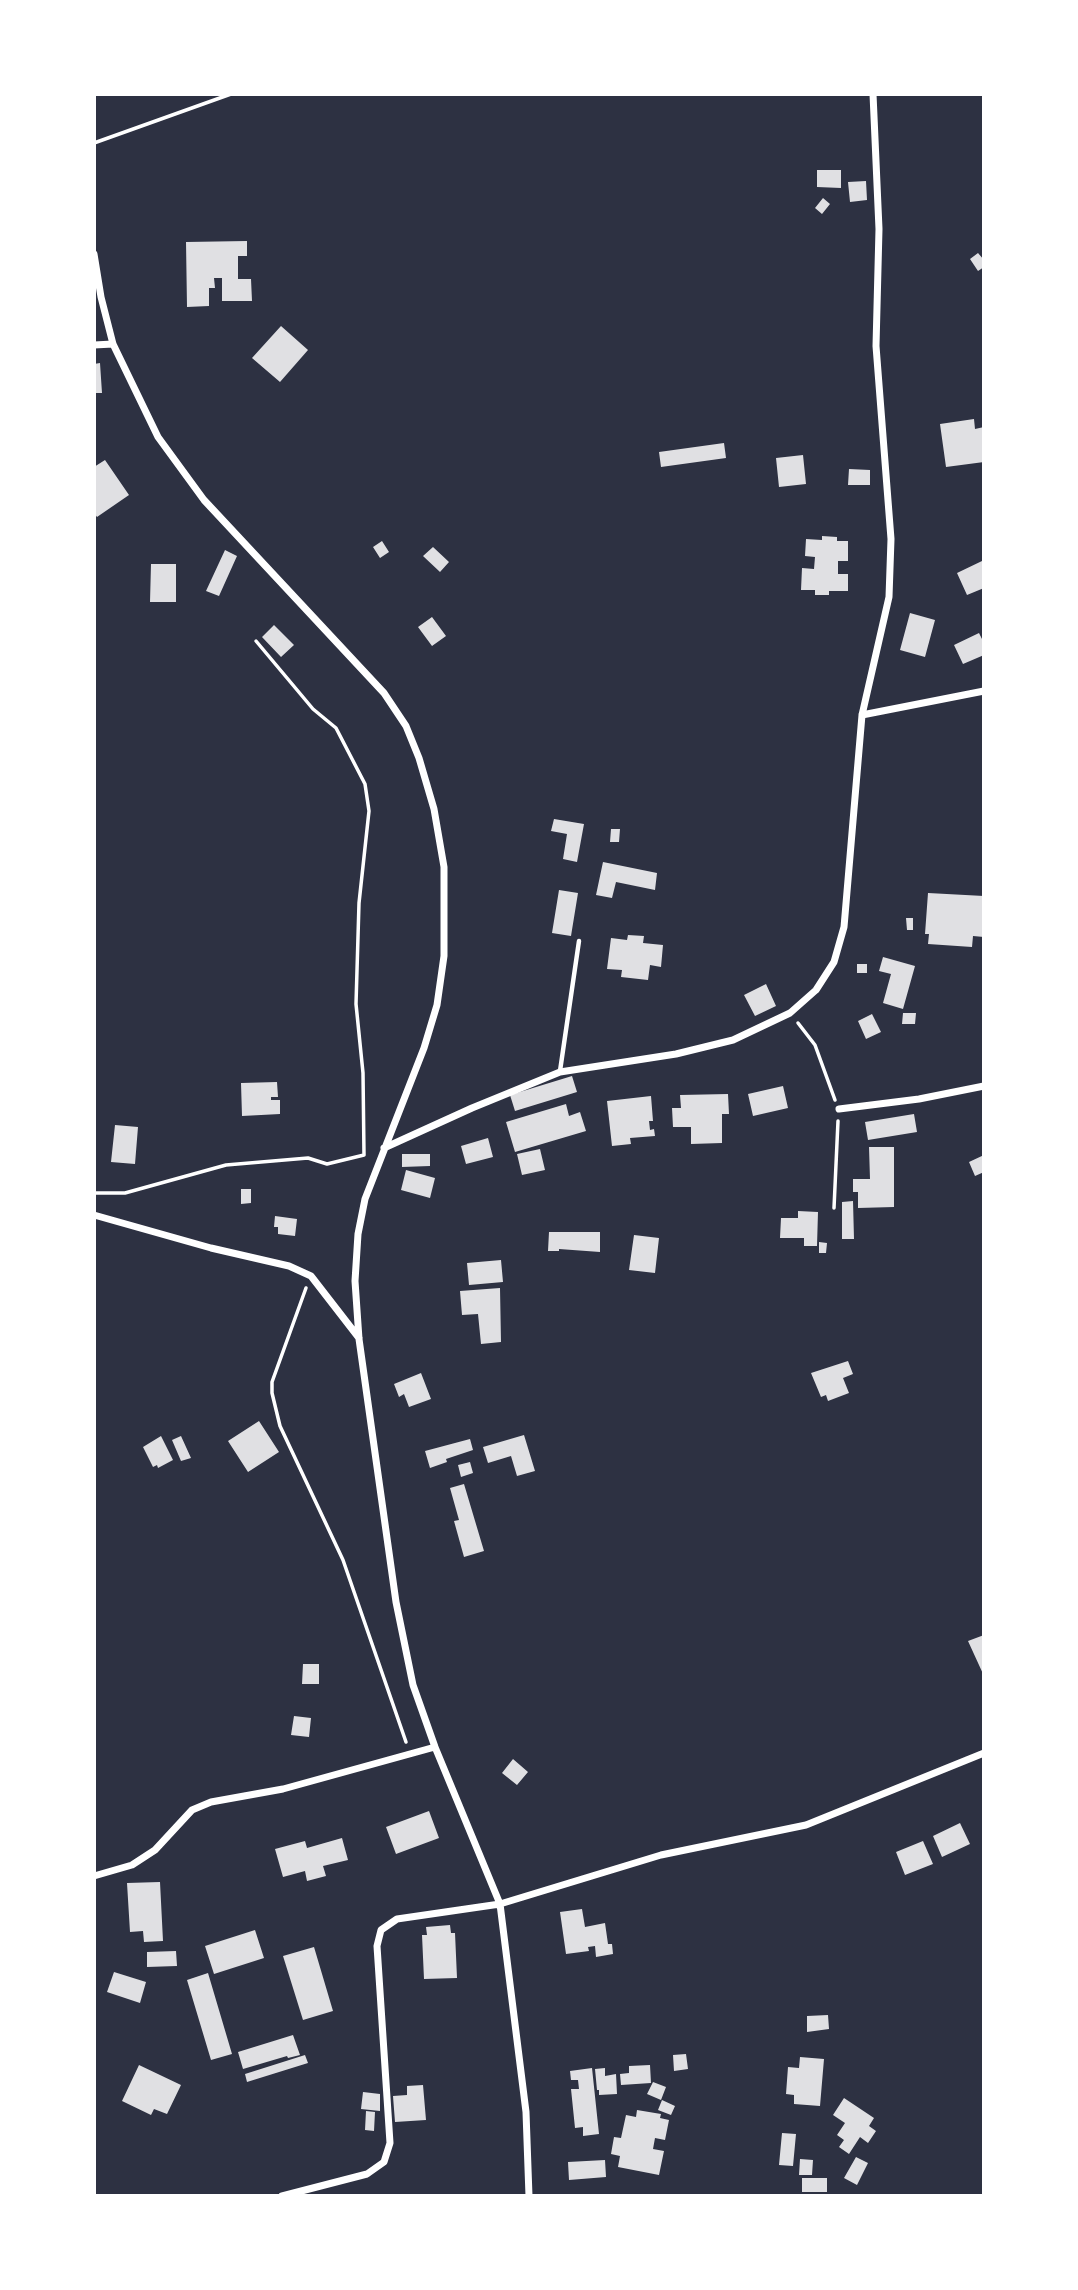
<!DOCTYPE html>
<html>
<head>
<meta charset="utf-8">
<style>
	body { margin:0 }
	#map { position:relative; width:1078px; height:2290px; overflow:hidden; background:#2d3142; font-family:Lora,serif }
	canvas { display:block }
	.frame { position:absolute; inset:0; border:96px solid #fff; pointer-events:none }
</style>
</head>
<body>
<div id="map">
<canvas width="1078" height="2290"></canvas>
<div class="frame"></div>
</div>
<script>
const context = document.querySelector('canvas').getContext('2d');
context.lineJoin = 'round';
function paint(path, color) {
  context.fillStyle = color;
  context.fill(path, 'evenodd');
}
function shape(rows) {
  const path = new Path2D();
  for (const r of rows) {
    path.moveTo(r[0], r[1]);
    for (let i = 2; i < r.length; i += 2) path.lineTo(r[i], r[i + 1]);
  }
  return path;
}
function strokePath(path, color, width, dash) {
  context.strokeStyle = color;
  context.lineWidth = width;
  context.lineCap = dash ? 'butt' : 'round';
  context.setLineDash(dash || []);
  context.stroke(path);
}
const building = shape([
	[817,170,841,170,841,188,817,187],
	[866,181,867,200,850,202,848,182],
	[823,198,830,204,822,214,815,208],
	[247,241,247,256,238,256,238,279,251,279,252,301,222,301,222,278,214,278,215,288,209,288,209,306,187,307,186,242],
	[978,253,984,260,984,267,978,271,970,259],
	[281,326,308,350,280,382,252,358],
	[100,363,102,393,94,393,94,364],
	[974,419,975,429,984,427,984,462,946,467,940,424],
	[724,443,726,458,661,467,659,452],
	[803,455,806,484,779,487,776,458],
	[105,460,129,495,97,517,94,513,94,467],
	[849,469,870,470,870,485,848,485],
	[822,536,837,537,837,541,848,541,848,561,838,561,838,574,848,574,848,591,829,591,829,595,815,595,815,590,801,590,802,568,814,569,815,557,805,556,806,539,822,540],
	[382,541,389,552,380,558,373,547],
	[433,547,449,562,440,572,423,556],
	[225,550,237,556,219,596,206,591],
	[982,561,984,588,967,595,957,573],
	[151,564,176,564,176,602,150,602],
	[910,613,935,620,925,657,900,650],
	[432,617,446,636,432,646,418,627],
	[274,625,294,645,281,657,262,637],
	[979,633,984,643,984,655,963,664,954,645],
	[554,819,584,824,577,862,563,859,567,834,551,831],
	[611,829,620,829,619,842,610,842],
	[603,862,657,873,655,890,616,882,612,898,596,895],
	[559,890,578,893,571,936,552,933],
	[928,893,984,896,984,937,973,936,972,947,928,944,929,934,925,934],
	[906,918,913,918,913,930,907,930],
	[628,935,644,936,643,943,663,945,661,967,650,965,648,980,621,977,622,970,607,969,611,938,627,940],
	[883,957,915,966,903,1009,883,1003,891,974,879,971],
	[857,964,867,964,867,973,857,973],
	[766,984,776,1006,755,1016,744,995],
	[903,1013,916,1013,915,1024,902,1024],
	[872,1014,881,1032,866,1039,858,1021],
	[572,1076,577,1092,515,1111,510,1095],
	[277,1082,278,1097,271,1097,271,1100,280,1100,280,1114,242,1116,241,1083],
	[783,1086,788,1108,753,1116,748,1094],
	[728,1094,729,1114,722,1114,722,1143,691,1144,691,1127,673,1127,672,1108,681,1108,680,1095],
	[651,1096,653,1121,649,1121,650,1130,654,1129,655,1136,630,1138,631,1144,612,1146,607,1101],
	[566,1104,569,1116,580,1112,586,1131,515,1152,506,1122],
	[914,1114,917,1132,868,1140,865,1122],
	[115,1125,138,1127,135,1164,111,1162],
	[488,1138,493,1157,466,1164,461,1146],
	[869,1147,894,1147,894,1207,858,1208,858,1192,853,1192,853,1179,870,1179],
	[540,1149,545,1170,522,1175,517,1154],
	[402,1154,430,1154,430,1166,402,1167],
	[984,1155,984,1172,975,1176,969,1162],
	[406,1170,435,1178,430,1198,401,1190],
	[241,1189,251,1189,251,1203,241,1204],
	[853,1201,854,1239,842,1239,842,1202],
	[798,1211,818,1212,817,1246,804,1246,804,1238,780,1238,781,1218,798,1218],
	[275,1216,297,1219,295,1236,278,1234,278,1227,274,1227],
	[549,1232,600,1232,600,1252,559,1249,559,1251,548,1251],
	[634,1235,659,1238,655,1273,629,1270],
	[819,1242,827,1243,826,1253,819,1253],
	[501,1260,503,1282,469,1285,467,1263],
	[500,1288,501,1342,481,1344,478,1314,462,1315,460,1291],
	[848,1361,853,1374,843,1378,849,1393,828,1401,826,1395,821,1397,811,1373],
	[421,1373,431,1399,409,1407,404,1394,399,1397,394,1384],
	[259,1421,279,1452,248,1472,228,1441],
	[524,1435,535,1471,517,1476,511,1456,488,1463,483,1447],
	[161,1436,173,1460,158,1468,157,1465,153,1467,143,1447],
	[181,1436,191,1458,181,1461,172,1440],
	[470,1439,473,1450,446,1459,447,1462,430,1468,425,1451],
	[470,1462,473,1473,461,1477,458,1465],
	[464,1484,484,1551,464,1557,454,1521,459,1520,450,1488],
	[984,1635,984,1676,968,1641],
	[303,1664,319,1664,319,1684,302,1684],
	[294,1716,311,1718,309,1737,291,1735],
	[513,1759,528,1772,517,1785,502,1773],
	[429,1811,439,1838,396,1854,386,1827],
	[960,1823,970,1844,942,1857,933,1836],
	[342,1838,348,1860,323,1866,326,1876,307,1881,305,1871,283,1877,275,1849,305,1841,307,1848],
	[923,1841,933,1864,905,1875,896,1852],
	[160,1882,163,1941,144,1942,143,1931,130,1932,127,1883],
	[582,1909,585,1927,605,1923,608,1944,612,1944,613,1954,596,1957,595,1946,588,1947,589,1951,566,1954,560,1912],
	[450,1925,451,1933,455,1933,457,1978,424,1979,422,1935,427,1935,426,1927],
	[255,1930,264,1958,214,1974,205,1946],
	[314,1947,333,2011,303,2020,283,1956],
	[176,1951,177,1966,147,1967,147,1952],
	[114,1972,146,1982,140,2003,107,1992],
	[208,1973,232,2054,211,2060,187,1980],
	[828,2015,829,2029,807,2032,807,2016],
	[293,2035,300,2055,288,2058,287,2056,243,2069,238,2052],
	[686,2054,688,2069,674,2071,673,2055],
	[305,2055,308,2063,247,2082,245,2074],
	[800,2057,824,2059,820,2106,794,2104,794,2095,786,2094,788,2067,799,2068],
	[139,2065,181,2085,167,2114,154,2109,151,2115,122,2101],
	[650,2065,651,2083,621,2085,620,2074,629,2073,629,2066],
	[592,2068,599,2134,583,2136,583,2127,575,2128,571,2089,579,2089,578,2080,571,2080,570,2071],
	[605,2068,605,2076,616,2074,617,2094,599,2095,599,2090,597,2090,595,2069],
	[653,2082,666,2087,661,2100,647,2094],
	[423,2085,426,2120,395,2122,393,2096,407,2095,407,2086],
	[363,2092,380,2094,380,2111,361,2109],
	[844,2098,874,2118,869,2126,876,2131,868,2143,860,2137,849,2154,839,2147,844,2140,837,2135,845,2123,833,2115],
	[662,2100,675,2106,671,2115,658,2110],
	[637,2110,661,2114,660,2118,669,2120,665,2140,655,2138,653,2149,664,2151,659,2175,618,2167,620,2156,611,2154,614,2137,621,2138,626,2115,636,2117],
	[366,2111,375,2112,374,2131,365,2130],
	[782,2133,796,2134,793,2166,779,2165],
	[856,2157,868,2163,857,2185,844,2178],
	[800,2159,813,2160,812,2175,799,2175],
	[605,2160,606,2177,569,2180,568,2162],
	[802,2178,827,2178,827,2192,802,2192]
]);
const path = shape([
	[94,143,231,94],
	[256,641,313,709,336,728,365,784,369,811,359,903,356,1004,363,1073,364,1155],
	[798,1023,815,1045,835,1100],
	[94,1193,125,1193,226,1165,308,1158,327,1164,364,1155],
	[834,1208,838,1121],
	[306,1288,272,1382,272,1393,280,1426,343,1560,406,1742]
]);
const service = shape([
	[560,1071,579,941]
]);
const minor = shape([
	[94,254,101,297,113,344,158,437,204,500,384,693,406,726,419,758,434,809,444,867,444,956,437,1005,424,1048,365,1199,358,1234,355,1281,359,1339,396,1602,413,1685,435,1747,500,1904,526,2112,529,2196],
	[94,345,113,344],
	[862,715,984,691],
	[839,1109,919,1099,984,1086],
	[384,1148,472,1108,560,1072,676,1054,733,1040,790,1013,816,990,834,962,844,927,862,715,889,597,891,539,876,346,879,229,873,94],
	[94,1215,211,1248,289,1266,311,1276,359,1338],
	[94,1876,132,1865,155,1850,192,1810,211,1802,283,1789,435,1747],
	[282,2196,367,2174,384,2162,390,2143,377,1946,381,1930,397,1919,500,1904,661,1855,806,1825,984,1753]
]);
paint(building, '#e0e0e3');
strokePath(path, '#fff', 3.5);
strokePath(service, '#fff', 4.5);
strokePath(minor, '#fff', 7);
</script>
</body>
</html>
